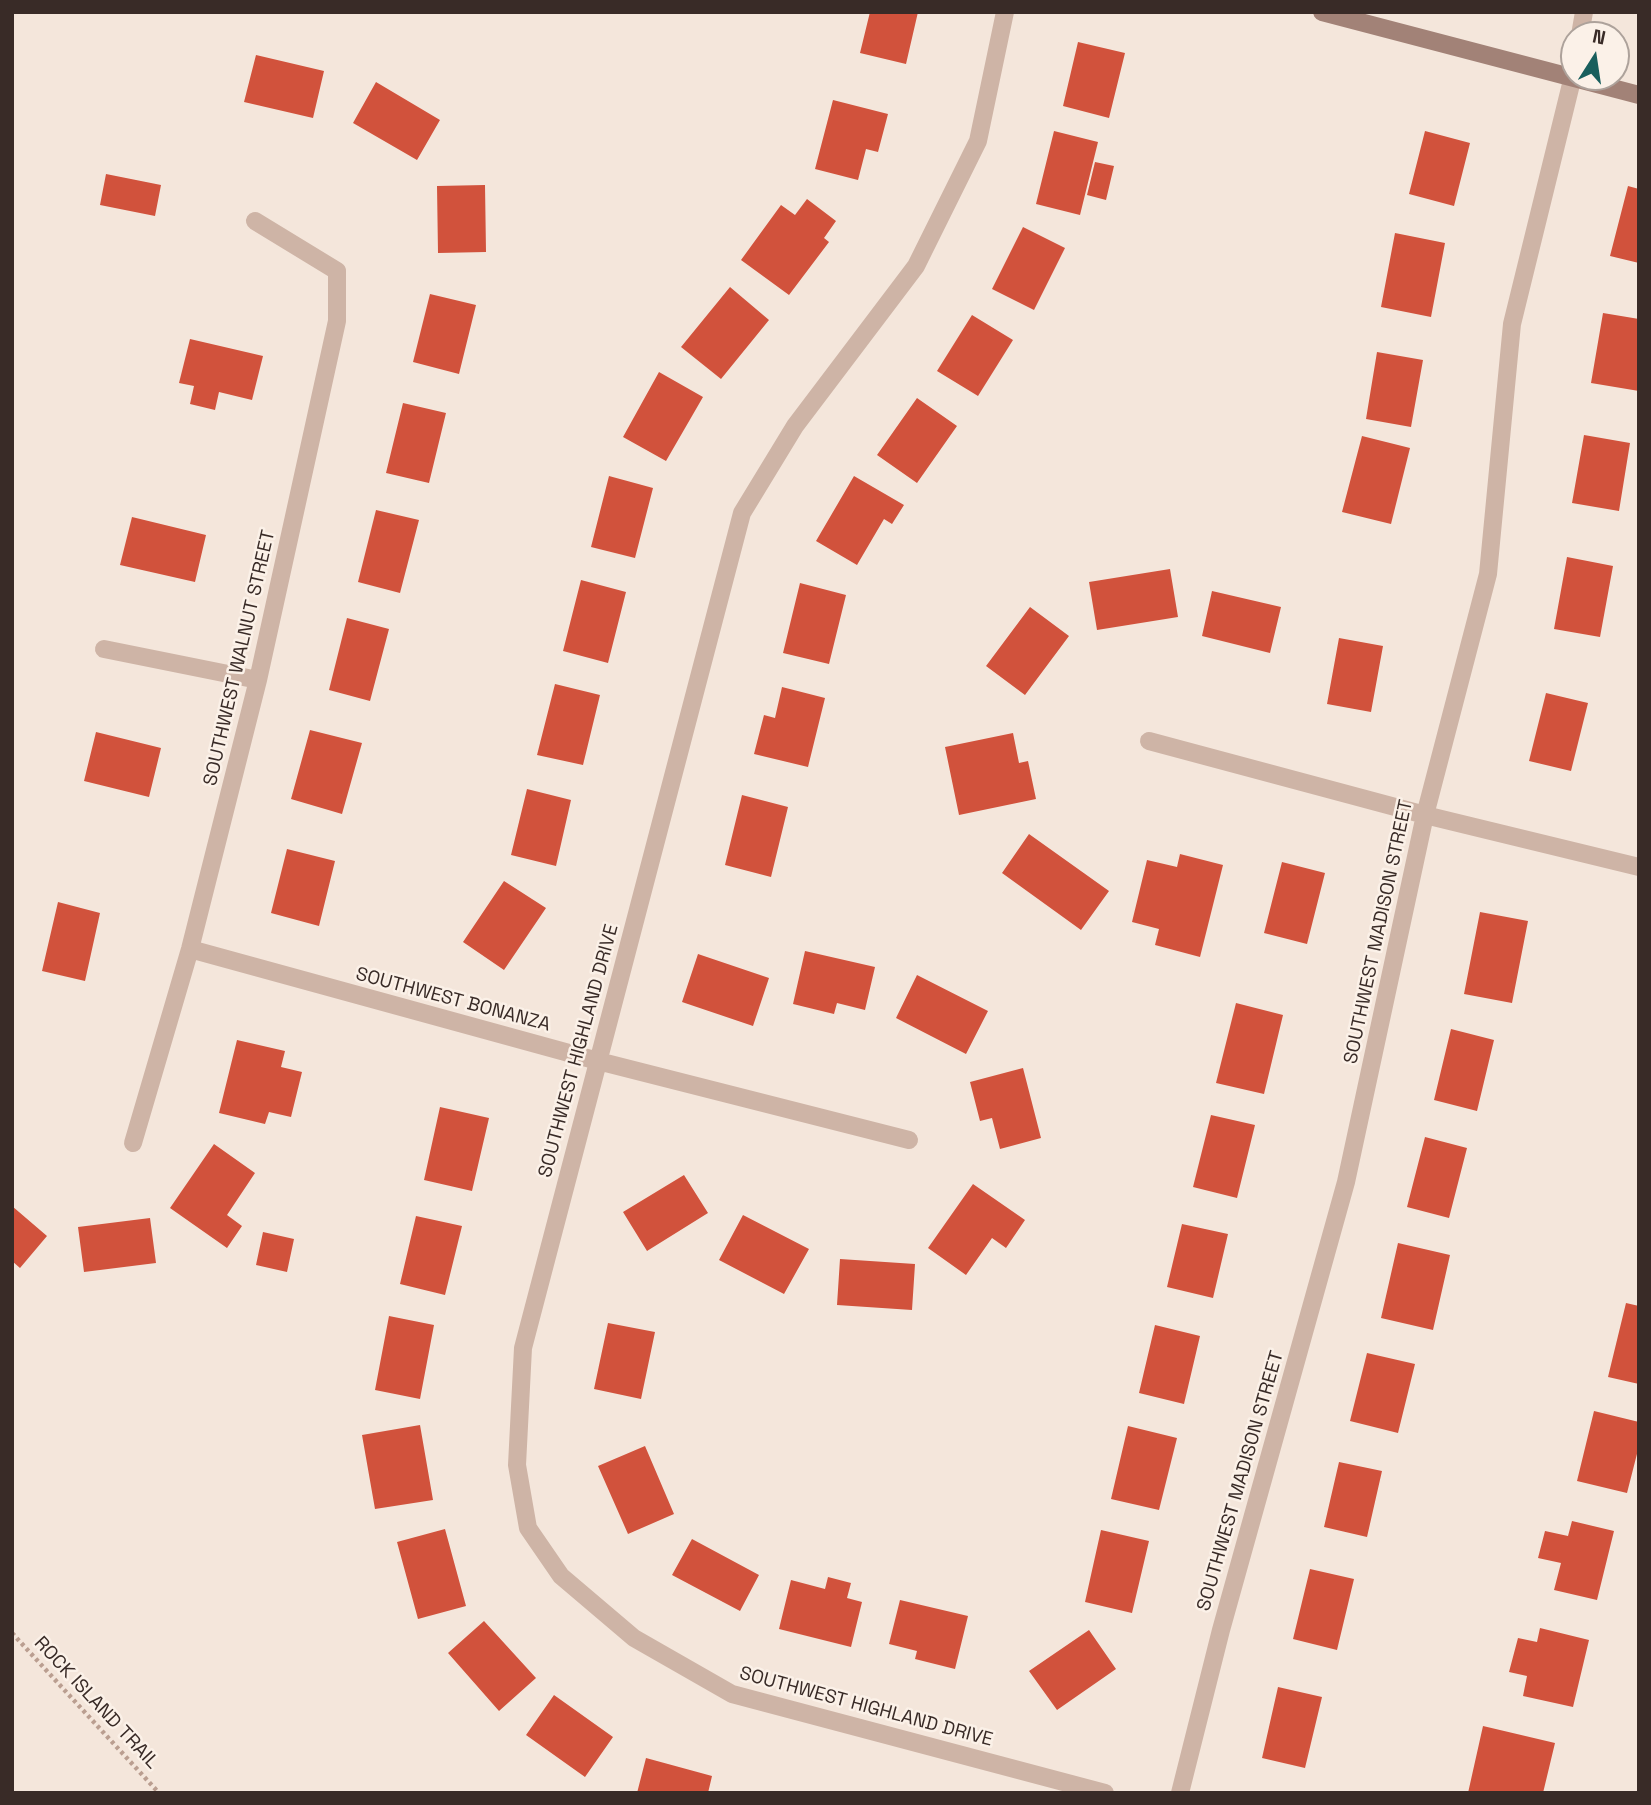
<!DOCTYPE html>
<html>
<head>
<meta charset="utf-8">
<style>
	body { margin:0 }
	#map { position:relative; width:1651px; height:1805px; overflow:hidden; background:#f4e6db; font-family:"Space Grotesk",sans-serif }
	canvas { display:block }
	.frame { position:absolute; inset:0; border:14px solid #392b27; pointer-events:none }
	.north { position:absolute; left:1560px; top:21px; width:70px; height:70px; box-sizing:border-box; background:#fbf1e8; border:2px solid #ada29b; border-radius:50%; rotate:12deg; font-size:19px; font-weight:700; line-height:28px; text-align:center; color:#392b27 }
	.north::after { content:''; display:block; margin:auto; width:24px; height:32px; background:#195f5d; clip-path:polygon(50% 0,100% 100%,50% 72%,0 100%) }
</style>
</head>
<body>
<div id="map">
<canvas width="1651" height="1805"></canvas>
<div class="frame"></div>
<div class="north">N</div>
</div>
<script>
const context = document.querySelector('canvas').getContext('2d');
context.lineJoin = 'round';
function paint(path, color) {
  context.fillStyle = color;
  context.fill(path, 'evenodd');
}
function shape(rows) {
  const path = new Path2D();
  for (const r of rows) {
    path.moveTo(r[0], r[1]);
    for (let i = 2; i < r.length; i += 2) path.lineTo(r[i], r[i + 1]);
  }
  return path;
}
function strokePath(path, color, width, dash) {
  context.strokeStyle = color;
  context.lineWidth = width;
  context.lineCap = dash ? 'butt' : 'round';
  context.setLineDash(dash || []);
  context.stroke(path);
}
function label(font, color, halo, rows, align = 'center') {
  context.font = font + ' "Space Grotesk",sans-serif';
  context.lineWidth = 5;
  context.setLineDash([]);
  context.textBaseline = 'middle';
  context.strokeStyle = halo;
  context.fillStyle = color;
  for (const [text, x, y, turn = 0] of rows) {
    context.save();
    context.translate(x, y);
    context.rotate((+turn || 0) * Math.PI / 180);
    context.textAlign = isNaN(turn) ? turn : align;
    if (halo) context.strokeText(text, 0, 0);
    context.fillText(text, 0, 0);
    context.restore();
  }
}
const building = shape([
	[870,12,918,12,906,64,860,53],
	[1078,42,1125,53,1109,118,1063,106],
	[256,55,324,71,313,118,244,102],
	[376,82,440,120,417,160,353,123],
	[833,100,888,114,878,152,866,149,858,180,815,169],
	[1054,131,1098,142,1080,215,1036,204],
	[1425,131,1470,143,1454,206,1409,194],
	[1095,162,1114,166,1106,200,1087,195],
	[106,174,161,185,155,216,100,205],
	[485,185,486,252,438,253,437,186],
	[1628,186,1639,189,1639,263,1610,256],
	[807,199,836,221,824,238,829,242,789,295,741,260,781,205,795,215],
	[1023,227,1065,248,1034,310,992,289],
	[1395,233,1445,243,1431,317,1381,307],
	[730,287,769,320,721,379,681,347],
	[430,294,476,305,459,374,413,362],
	[1603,313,1639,319,1639,391,1591,383],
	[972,315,1013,340,978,396,937,371],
	[190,339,263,356,252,400,219,392,215,410,190,404,194,386,179,383],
	[1377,352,1423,360,1411,427,1366,419],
	[659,372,703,397,666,461,623,437],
	[917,398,957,426,917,483,877,455],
	[403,403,446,413,429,483,386,473],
	[1584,435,1630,443,1619,511,1572,503],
	[1362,436,1410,448,1391,524,1342,512],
	[609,476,653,488,635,558,591,547],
	[854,476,904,505,892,524,884,519,857,565,816,541],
	[376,510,419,520,400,593,358,582],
	[132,517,206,535,195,582,120,565],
	[1567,557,1613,566,1600,637,1554,629],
	[1170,569,1178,617,1097,630,1089,582],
	[581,580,626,592,608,663,563,651],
	[800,583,846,595,829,664,783,653],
	[1212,591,1281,607,1270,653,1202,636],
	[1030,607,1069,636,1025,695,986,666],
	[347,618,389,629,370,701,329,690],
	[1339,638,1383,646,1371,712,1327,704],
	[555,684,600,695,583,765,537,755],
	[782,687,825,698,808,767,754,754,764,715,775,718],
	[1546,693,1588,703,1571,771,1529,761],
	[310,730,362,743,342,814,291,799],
	[96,732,161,748,149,797,84,781],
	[1013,733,1019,763,1028,761,1036,799,959,815,945,747],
	[527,789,571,800,556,866,511,855],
	[742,795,788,807,771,877,725,865],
	[1029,834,1109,891,1081,930,1002,873],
	[287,849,335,861,319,926,271,913],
	[1180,854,1223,865,1200,957,1155,945,1159,929,1132,922,1147,860,1177,867],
	[1282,862,1325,873,1307,944,1264,933],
	[504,881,546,908,504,970,463,942],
	[58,902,100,913,85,981,42,971],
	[1480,912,1528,921,1512,1003,1464,994],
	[805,951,875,967,865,1010,837,1003,834,1014,793,1004],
	[698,954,769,978,753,1026,682,1002],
	[917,975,988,1011,966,1054,896,1018],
	[1236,1003,1283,1015,1264,1094,1216,1083],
	[1451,1029,1494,1040,1477,1111,1434,1100],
	[237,1040,285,1051,281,1067,302,1072,291,1117,269,1112,265,1124,219,1113],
	[1023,1068,1041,1138,1000,1149,992,1118,980,1121,970,1082],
	[440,1107,489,1118,472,1191,424,1180],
	[1211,1115,1255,1125,1237,1198,1193,1187],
	[1425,1137,1467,1148,1449,1218,1407,1207],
	[214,1144,255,1173,227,1215,242,1226,227,1248,170,1208],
	[684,1175,708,1213,647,1251,623,1212],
	[973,1184,1025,1220,1006,1248,992,1238,966,1275,928,1248],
	[12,1206,47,1236,20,1268,12,1261],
	[743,1215,809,1249,784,1294,719,1260],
	[416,1216,462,1226,445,1295,400,1284],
	[150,1218,156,1263,84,1272,78,1227],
	[1182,1224,1228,1234,1213,1298,1167,1287],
	[263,1232,294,1239,287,1272,256,1265],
	[1398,1243,1450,1255,1433,1330,1381,1318],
	[840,1259,915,1264,912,1310,837,1305],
	[1626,1303,1639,1306,1639,1384,1608,1377],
	[389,1316,434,1325,420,1399,375,1390],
	[608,1323,655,1332,641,1399,594,1389],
	[1155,1325,1200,1336,1184,1404,1139,1393],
	[1367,1353,1415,1364,1398,1433,1350,1421],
	[1594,1411,1639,1422,1639,1446,1627,1493,1577,1481],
	[420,1425,433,1500,375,1509,362,1435],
	[1128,1426,1177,1438,1159,1510,1111,1499],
	[645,1446,674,1514,628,1534,598,1466],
	[1339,1462,1382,1471,1367,1537,1324,1527],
	[1572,1521,1614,1531,1597,1600,1554,1590,1561,1563,1538,1558,1545,1531,1568,1536],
	[445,1529,466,1606,418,1619,397,1542],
	[1101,1530,1149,1541,1132,1613,1085,1602],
	[692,1539,759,1575,740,1611,672,1575],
	[1310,1569,1354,1579,1337,1650,1293,1639],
	[828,1577,851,1583,847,1598,862,1602,851,1647,779,1629,791,1580,825,1589],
	[900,1600,968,1616,955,1669,915,1659,917,1651,889,1644],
	[484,1621,536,1678,499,1711,448,1653],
	[1540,1628,1589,1640,1573,1707,1523,1696,1527,1676,1509,1672,1518,1638,1537,1642],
	[1089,1630,1116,1669,1057,1710,1029,1671],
	[1278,1687,1322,1697,1305,1768,1262,1758],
	[554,1695,613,1737,585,1777,526,1735],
	[1483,1726,1555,1743,1543,1793,1468,1793],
	[646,1758,712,1776,708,1793,637,1793]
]);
const path = shape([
	[12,1633,159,1793]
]);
const street = shape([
	[1005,12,978,141,916,266,795,426,742,513,523,1348,517,1465,528,1528,561,1576,634,1638,732,1694,1105,1793],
	[1580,35,1584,12],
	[104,649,258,680],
	[1149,741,1425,815,1639,867],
	[190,949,598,1061,909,1140],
	[133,1143,190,949,258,680,337,321,337,271,255,221],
	[1180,1793,1221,1630,1346,1182,1425,815,1488,574,1512,324,1574,72]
]);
const secondary = shape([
	[1322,12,1639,95]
]);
const streetNames = [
	["SOUTHWEST WALNUT STREET",240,658,-77],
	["SOUTHWEST MADISON STREET",1379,932,-78],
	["SOUTHWEST BONANZA",453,1000,15],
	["SOUTHWEST HIGHLAND DRIVE",579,1051,-75],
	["SOUTHWEST MADISON STREET",1241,1481,-74],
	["ROCK ISLAND TRAIL",96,1703,47],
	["SOUTHWEST HIGHLAND DRIVE",866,1707,15]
];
paint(building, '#d1523c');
strokePath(path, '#ba9e90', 4.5, [3.5, 3.5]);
strokePath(street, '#ceb4a6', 18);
strokePath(secondary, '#a28277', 18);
label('19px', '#392b27', '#fbf1e8', streetNames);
</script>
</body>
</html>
